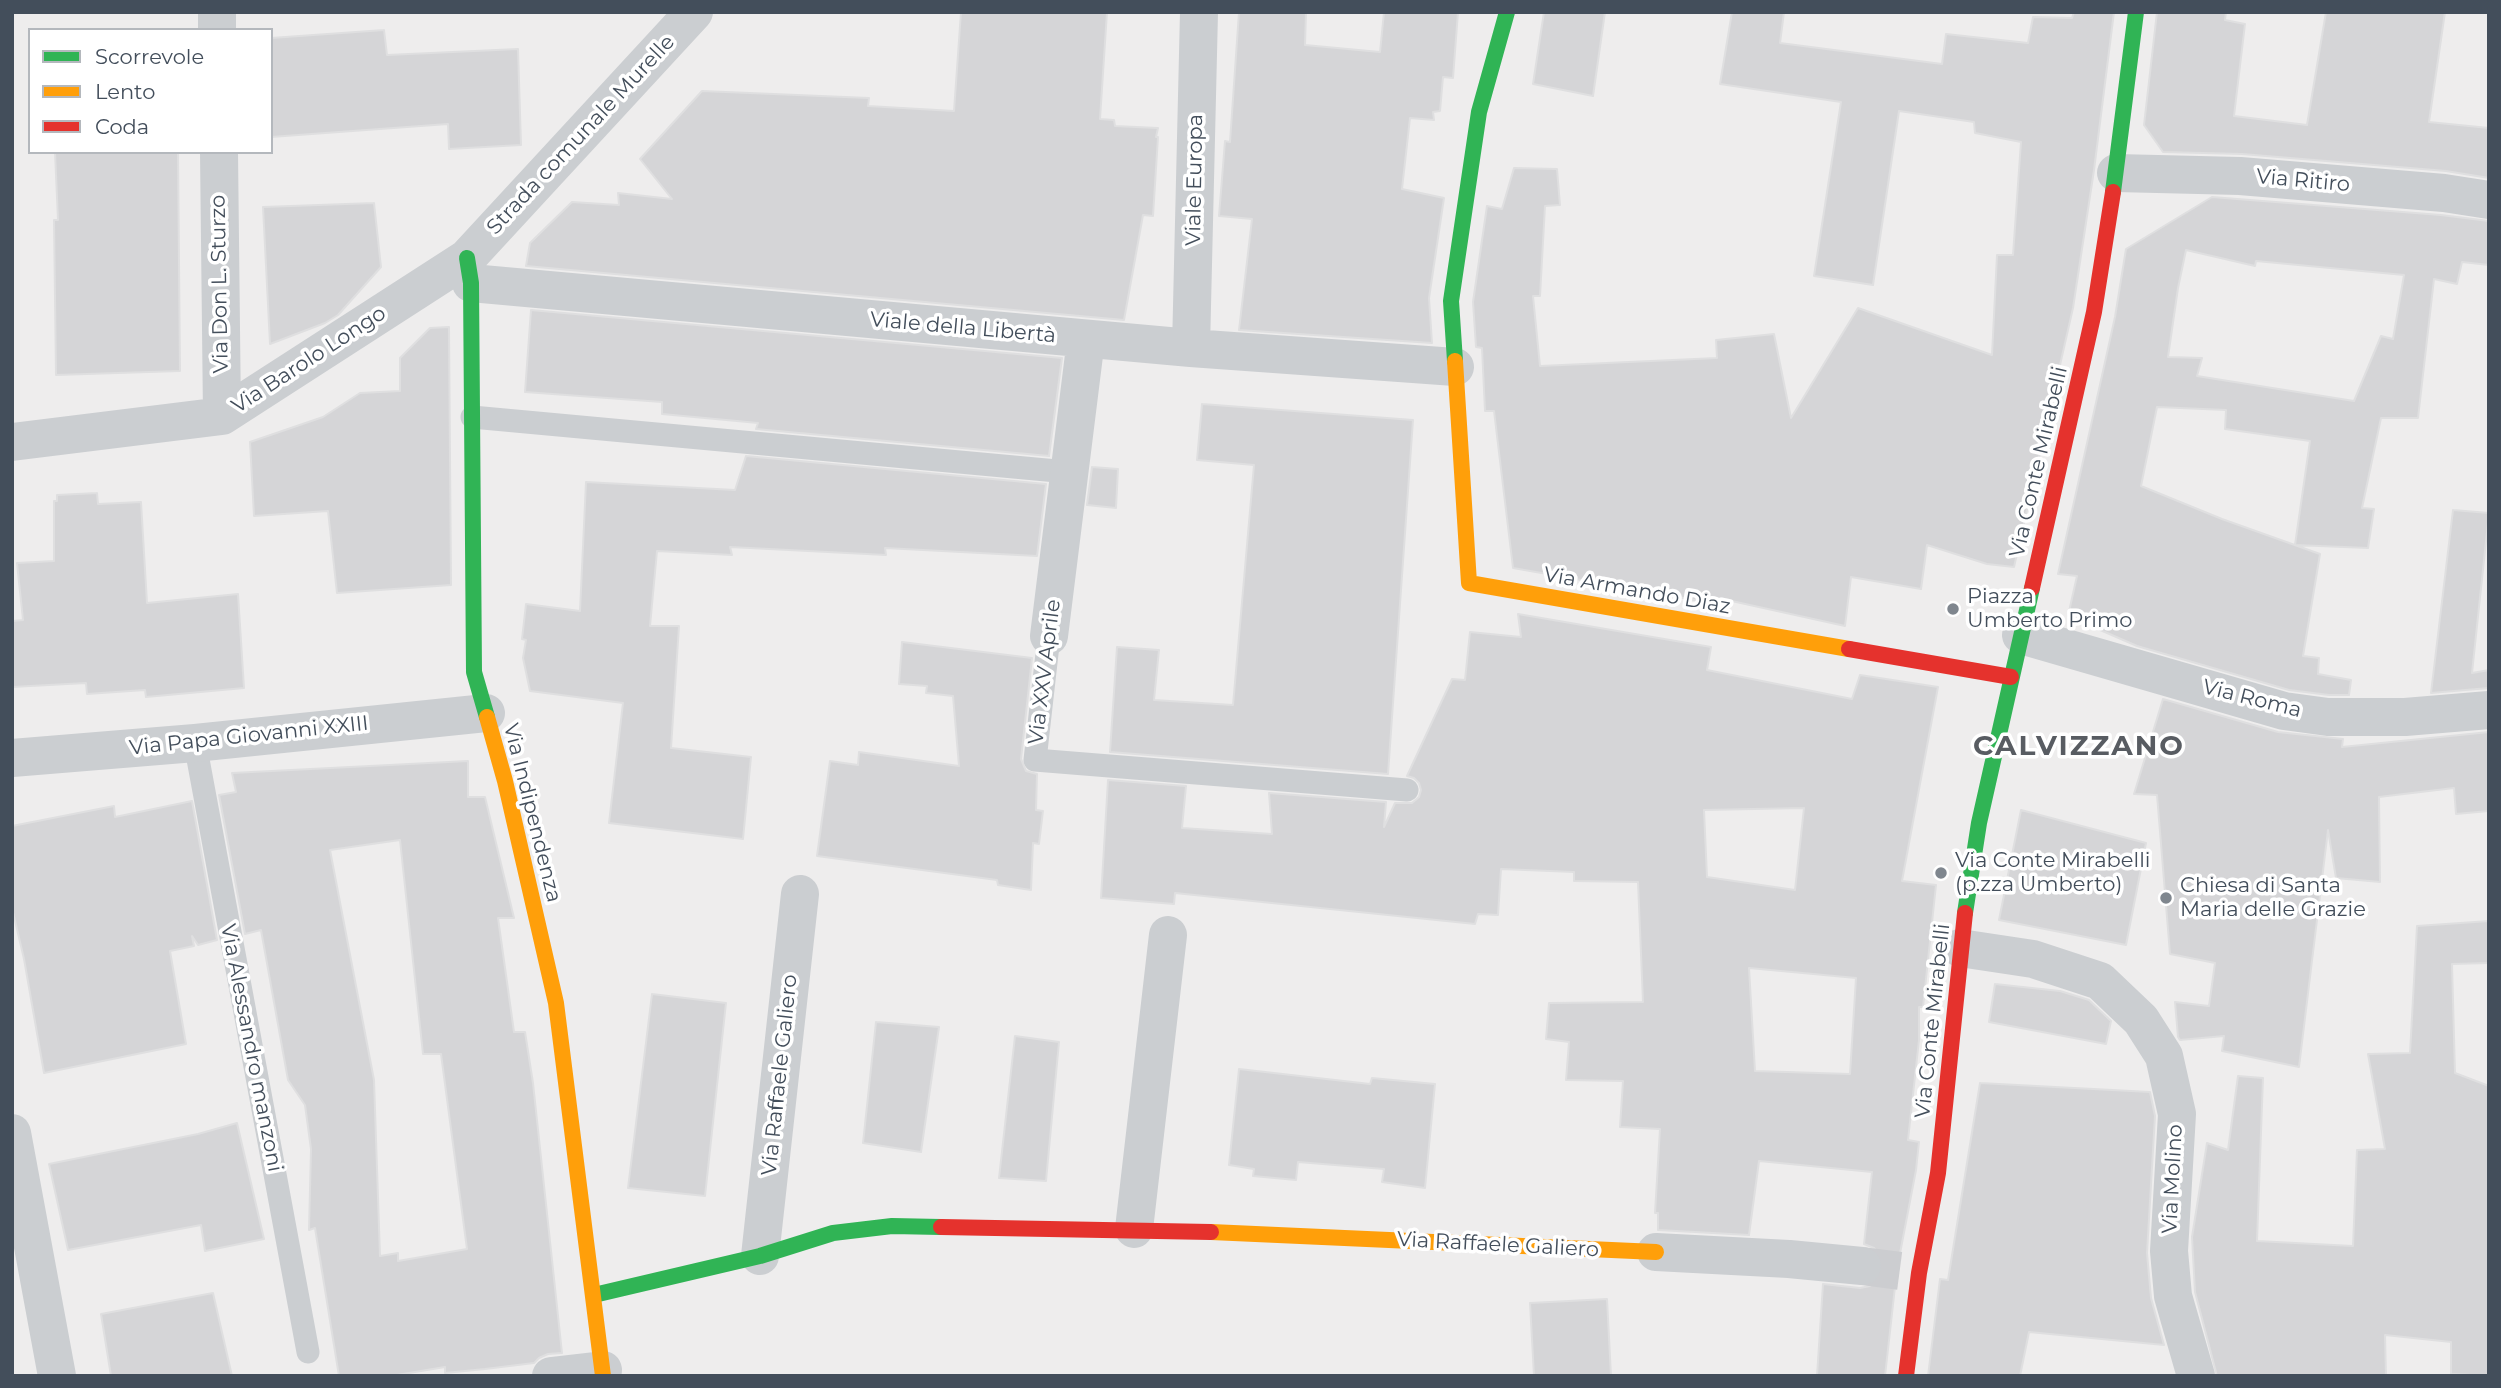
<!DOCTYPE html>
<html>
<head>
<meta charset="utf-8">
<style>
	body { margin:0 }
	#map { position:relative; width:2501px; height:1388px; overflow:hidden; background:#eeeded; font-family:Montserrat,sans-serif }
	canvas { display:block }
	.frame { position:absolute; inset:0; border:14px solid #434e5b; pointer-events:none }
	.legend { position:absolute; left:28px; top:28px; width:245px; height:126px; box-sizing:border-box; background:#fff; border:2px solid #b4b8bd; margin:0; padding:9px 12px; list-style:none; font-size:21px; color:#434e5b }
	.legend li { display:flex; align-items:center; gap:14px; height:35px }
	.legend b { width:35px; border:2px solid #b4b8bd }
</style>
</head>
<body>
<div id="map">
<canvas width="2501" height="1388"></canvas>
<div class="frame"></div>
<ul class="legend">
<li><b style="height:9px;background:#30b455"></b>Scorrevole</li>
<li><b style="height:9px;background:#ff9f0a"></b>Lento</li>
<li><b style="height:9px;background:#e5322d"></b>Coda</li>
</ul>
</div>
<script>
const context = document.querySelector('canvas').getContext('2d');
context.lineJoin = 'round';
function paint(path, color) {
  context.fillStyle = color;
  context.fill(path, 'evenodd');
}
function shape(rows) {
  const path = new Path2D();
  for (const r of rows) {
    path.moveTo(r[0], r[1]);
    for (let i = 2; i < r.length; i += 2) path.lineTo(r[i], r[i + 1]);
  }
  return path;
}
function strokePath(path, color, width, dash) {
  context.strokeStyle = color;
  context.lineWidth = width;
  context.lineCap = dash ? 'butt' : 'round';
  context.setLineDash(dash || []);
  context.stroke(path);
}
function label(font, color, halo, rows, align = 'center') {
  context.font = font + ' Montserrat,sans-serif';
  context.lineWidth = 7;
  context.setLineDash([]);
  context.textBaseline = 'middle';
  context.strokeStyle = halo;
  context.fillStyle = color;
  for (const [text, x, y, turn = 0] of rows) {
    context.save();
    context.translate(x, y);
    context.rotate((+turn || 0) * Math.PI / 180);
    context.textAlign = isNaN(turn) ? turn : align;
    if (halo) context.strokeText(text, 0, 0);
    context.fillText(text, 0, 0);
    context.restore();
  }
}
const building = shape([
	[961,12,1107,12,1100,119,1114,120,1115,126,1158,128,1156,137,1158,137,1153,216,1143,215,1124,320,526,266,530,243,572,202,619,205,618,193,672,199,640,159,702,91,869,98,868,106,954,111,961,12],
	[1239,12,1306,12,1305,45,1380,52,1384,12,1458,12,1453,78,1443,77,1440,111,1433,112,1434,120,1410,118,1402,189,1444,198,1429,298,1432,343,1239,330,1252,219,1219,216,1225,141,1230,142,1239,12],
	[1544,12,1605,12,1593,96,1533,84,1544,12],
	[1732,12,1784,12,1780,43,1942,64,1946,34,2028,43,2033,17,2072,18,2074,12,2114,12,2094,170,2073,308,2014,567,1987,564,1927,545,1921,589,1851,577,1845,626,1718,598,1717,604,1513,568,1494,411,1485,411,1482,348,1476,347,1473,302,1487,206,1502,209,1514,168,1557,169,1560,205,1545,206,1540,296,1533,296,1540,366,1717,358,1716,340,1774,334,1791,418,1858,308,1992,355,1997,255,2013,255,2021,142,1975,133,1974,122,1899,111,1873,285,1814,276,1841,102,1720,84,1732,12],
	[2157,12,2226,12,2225,20,2245,24,2234,116,2307,125,2326,12,2445,12,2429,122,2489,128,2489,178,2446,171,2242,154,2163,152,2144,125,2157,12],
	[384,30,387,55,518,49,521,145,449,149,448,124,271,137,271,38,384,30],
	[55,152,178,152,180,371,56,375,54,220,58,220,55,152],
	[2212,197,2441,215,2489,221,2489,265,2462,262,2457,284,2434,279,2418,418,2381,418,2362,508,2374,509,2368,548,2295,545,2310,441,2225,429,2226,410,2157,407,2141,486,2222,519,2320,554,2303,656,2319,658,2318,674,2351,680,2349,695,2329,695,2289,690,2137,646,2068,616,2077,576,2058,574,2115,317,2126,249,2212,197],
	[2186,250,2255,266,2256,261,2404,275,2393,339,2381,336,2354,401,2197,376,2202,358,2168,357,2178,288,2186,250],
	[374,203,381,267,338,315,325,323,270,344,263,207,374,203],
	[531,310,1062,358,1049,456,756,429,758,423,662,414,662,402,525,392,531,310],
	[449,327,451,585,337,593,328,511,254,516,250,442,323,417,360,393,400,391,400,358,430,328,449,327],
	[1202,404,1413,420,1388,774,1110,752,1117,647,1159,650,1154,700,1233,705,1254,465,1197,460,1202,404],
	[746,456,1046,484,1037,556,885,548,886,555,730,547,732,555,657,551,650,626,679,626,671,748,751,757,743,839,609,823,623,703,530,691,523,658,526,640,522,639,526,604,580,611,586,482,735,490,746,456],
	[1092,467,1118,469,1116,508,1087,505,1092,467],
	[97,493,98,504,141,502,147,603,238,594,244,688,146,697,145,690,87,694,86,683,12,687,12,621,23,620,17,563,54,561,54,501,57,501,57,495,97,493],
	[2453,510,2489,513,2472,673,2489,670,2489,688,2431,693,2453,510],
	[1518,614,1711,647,1707,670,1852,699,1860,675,1938,687,1902,881,1936,885,1923,1007,1919,1007,1919,1040,1908,1140,1919,1142,1916,1170,1897,1269,1885,1376,1817,1376,1823,1284,1860,1288,1870,1286,1879,1279,1884,1269,1882,1256,1874,1248,1864,1244,1872,1172,1759,1161,1749,1235,1658,1230,1658,1213,1655,1213,1660,1129,1620,1127,1623,1081,1566,1080,1569,1042,1546,1039,1549,1003,1643,1002,1638,882,1574,881,1574,872,1501,869,1498,915,1478,914,1475,924,1175,893,1174,904,1101,898,1108,780,1186,786,1182,828,1272,834,1269,793,1386,802,1384,827,1395,803,1412,803,1419,797,1421,790,1419,783,1414,778,1407,776,1452,679,1465,680,1470,632,1521,637,1518,614],
	[1804,808,1795,890,1707,877,1704,810,1804,808],
	[1749,968,1856,978,1850,1074,1755,1071,1749,968],
	[902,642,1032,658,1021,759,1026,771,1037,774,1036,810,1043,811,1039,844,1033,843,1031,890,998,885,997,880,817,856,830,761,858,765,859,752,959,766,953,696,926,693,927,686,899,684,902,642],
	[2163,699,2278,732,2343,739,2342,747,2489,732,2489,811,2456,814,2454,788,2379,797,2380,882,2336,878,2328,830,2299,1067,2222,1051,2224,1036,2180,1040,2178,1037,2175,1002,2209,1006,2215,963,2170,954,2157,795,2134,794,2163,699],
	[468,761,468,797,485,797,514,918,498,918,514,1032,525,1032,533,1083,562,1353,548,1354,539,1358,534,1363,485,1369,445,1373,445,1367,391,1376,339,1376,315,1228,309,1230,311,1149,305,1105,288,1080,261,930,245,934,219,795,236,792,232,773,468,761],
	[400,840,423,1054,441,1054,467,1249,398,1261,398,1253,380,1256,374,1080,330,850,400,840],
	[192,801,217,940,198,945,192,936,194,946,170,951,186,1044,44,1073,24,959,12,908,12,826,114,806,115,817,192,801],
	[2021,810,2146,843,2126,945,1999,920,2021,810],
	[2489,921,2489,963,2452,964,2455,1073,2489,1086,2489,1376,2451,1374,2451,1342,2385,1335,2386,1376,2217,1376,2195,1292,2192,1237,2207,1143,2228,1150,2238,1076,2263,1078,2257,1241,2353,1246,2357,1150,2385,1149,2368,1054,2410,1053,2417,926,2489,921],
	[1995,984,2060,991,2089,1000,2111,1021,2106,1044,1989,1022,1995,984],
	[652,994,726,1003,705,1196,628,1188,652,994],
	[876,1022,939,1027,921,1152,863,1143,876,1022],
	[1015,1036,1059,1042,1046,1181,999,1178,1015,1036],
	[1239,1069,1370,1084,1372,1078,1435,1084,1425,1188,1382,1182,1384,1169,1298,1162,1296,1180,1253,1176,1254,1169,1229,1165,1239,1069],
	[1980,1083,2150,1092,2155,1116,2147,1253,2151,1298,2164,1345,2029,1332,2020,1376,1928,1376,1940,1279,1948,1280,1980,1083],
	[237,1123,264,1239,205,1251,201,1225,68,1250,49,1164,198,1134,237,1123],
	[213,1293,232,1376,111,1376,101,1314,213,1293],
	[1607,1299,1611,1376,1534,1376,1530,1303,1607,1299]
]);
const streetTunnel = shape([
	[1862,1266,1900,1271]
]);
const lane = shape([
	[472,417,1068,472],
	[1049,636,1035,760,1407,790],
	[195,743,308,1352]
]);
const street = shape([
	[217,12,217,30],
	[219,152,222,416],
	[2116,173,2240,176,2444,193,2489,200],
	[471,283,1191,348,1455,367],
	[1191,348,1199,12],
	[12,442,222,416,467,258,694,12],
	[2021,635,2284,711,2328,717,2405,717,2489,710],
	[1049,636,1086,339],
	[12,758,195,743,486,713],
	[1960,948,2033,959,2100,981,2141,1020,2164,1056,2177,1114,2169,1251,2173,1296,2196,1376],
	[12,1133,57,1376],
	[1134,1229,1168,935],
	[1656,1252,1789,1259,1862,1266],
	[760,1256,800,894],
	[551,1376,603,1370]
]);
const fast = shape([
	[2113,192,2136,12],
	[467,258,471,283,474,672,487,717],
	[1455,361,1451,301,1479,112,1507,12],
	[1965,913,1979,823,2032,588],
	[594,1295,760,1256,833,1233,892,1226,941,1227]
]);
const slow = shape([
	[1455,361,1469,583,1849,649],
	[487,717,505,781,556,1003,603,1376],
	[1211,1232,1656,1252]
]);
const jam = shape([
	[2032,588,2094,312,2113,192],
	[1849,649,2011,677],
	[941,1227,1211,1232],
	[1906,1376,1919,1273,1938,1173,1965,913]
]);
const markers = [
	[1953,609,7,"#7f868e"],
	[1941,873,7,"#7f868e"],
	[2166,898,7,"#7f868e"]
];
const streetNames = [
	["Strada comunale Murelle",581,135,-47],
	["Viale Europa",1195,180,-89],
	["Via Ritiro",2303,181,5],
	["Via Don L. Sturzo",220,284,-91],
	["Viale della Libertà",963,328,5],
	["Via Barolo Longo",309,360,-33],
	["Via Conte Mirabelli",2039,462,-77],
	["Via Armando Diaz",1637,591,10],
	["Via XXV Aprile",1045,672,-83],
	["Via Roma",2252,699,14],
	["Via Papa Giovanni XXIII",249,736,-6],
	["Via Indipendenza",532,813,76],
	["Via Conte Mirabelli",1933,1021,-84],
	["Via Alessandro manzoni",251,1048,79],
	["Via Raffaele Galiero",780,1075,-84],
	["Via Molino",2173,1179,-87],
	["Via Raffaele Galiero",1498,1245,3]
];
const poiNames = [
	["Piazza",1967,597],
	["Umberto Primo",1967,621],
	["Via Conte Mirabelli",1955,861],
	["(p.zza Umberto)",1955,885],
	["Chiesa di Santa",2180,886],
	["Maria delle Grazie",2180,910]
];
const districtNames = [
	["CALVIZZANO",2079,747]
];
paint(building, '#d5d5d7');
strokePath(building, '#dfdfe0', 2);
strokePath(streetTunnel, '#cccdd0', 38, [38, 19]);
strokePath(lane, '#cbced1', 23);
strokePath(street, '#cbced1', 38);
strokePath(fast, '#30b455', 16);
strokePath(slow, '#ff9f0a', 16);
strokePath(jam, '#e5322d', 16);
for (const [x, y, r, color] of markers) {
  const dot = new Path2D();
  dot.arc(x, y, r, 0, 2 * Math.PI);
  context.fillStyle = color;
  context.fill(dot);
  strokePath(dot, '#fff', 2.5);
}
label('21px', '#434e5b', '#fff', streetNames);
label('21px', '#434e5b', '#fff', poiNames, 'left');
context.letterSpacing = '2px';
label('bold 28px', '#585c62', '#fff', districtNames);
context.letterSpacing = '0px';
</script>
</body>
</html>
